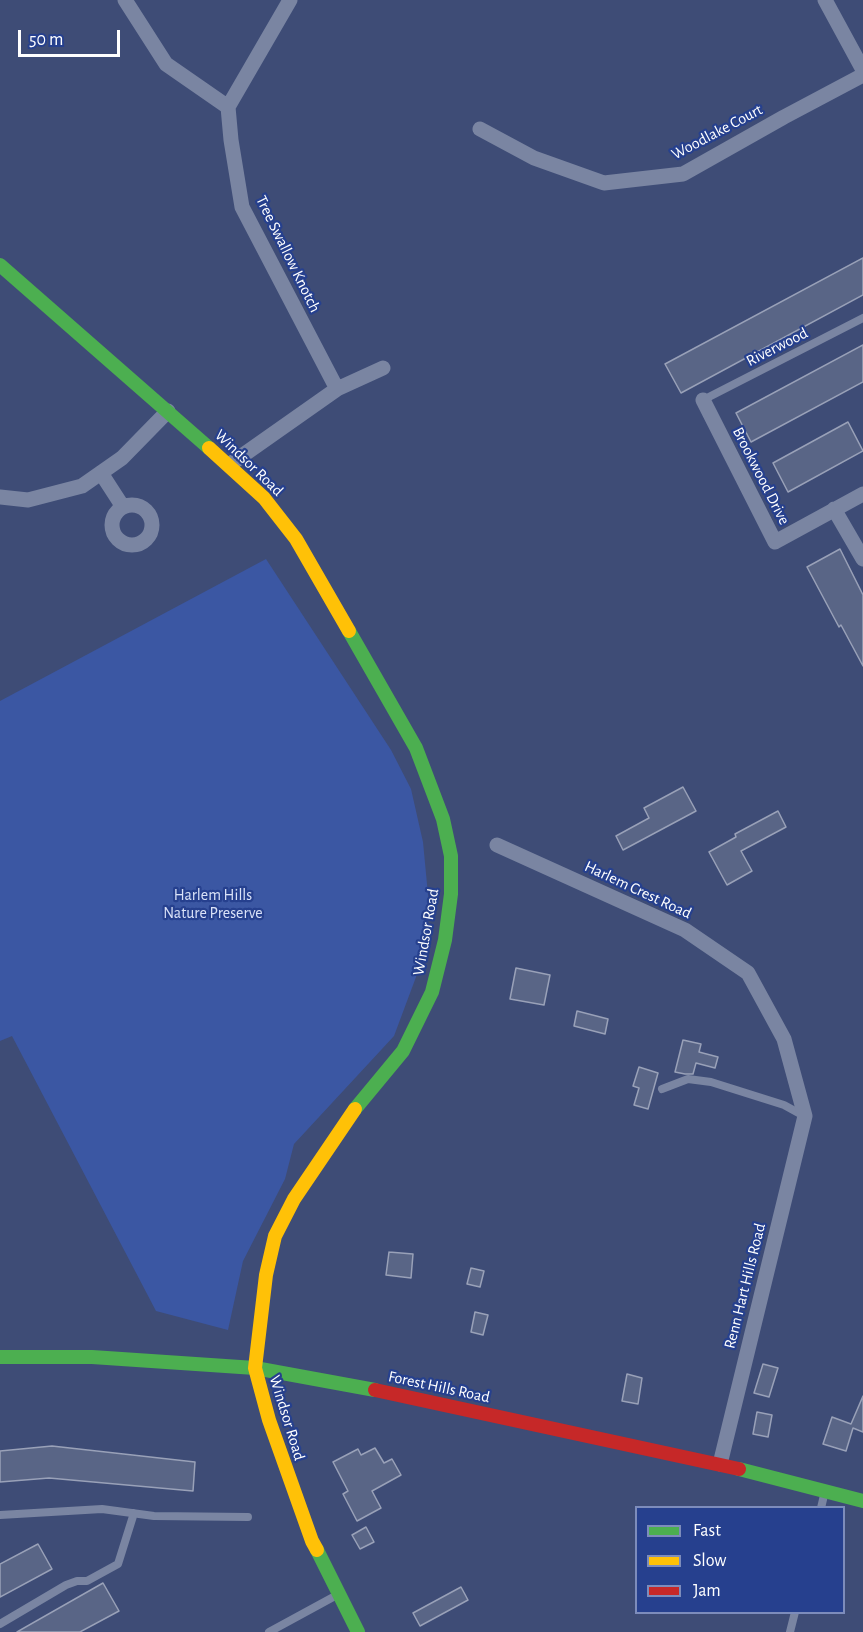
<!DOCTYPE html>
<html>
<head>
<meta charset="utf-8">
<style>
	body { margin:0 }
	#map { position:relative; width:863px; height:1632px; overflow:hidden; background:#3e4c76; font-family:"Alegreya Sans",sans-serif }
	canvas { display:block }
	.legend { position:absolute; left:635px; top:1506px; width:210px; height:108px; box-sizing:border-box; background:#26408e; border:2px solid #7d8cbb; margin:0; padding:8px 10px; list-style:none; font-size:18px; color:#fff }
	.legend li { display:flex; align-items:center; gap:12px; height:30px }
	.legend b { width:30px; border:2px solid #7d8cbb }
	.scale { position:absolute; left:18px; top:30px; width:102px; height:27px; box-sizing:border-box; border:3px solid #fff; border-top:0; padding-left:8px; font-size:18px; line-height:21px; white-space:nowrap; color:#fff; -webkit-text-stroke:4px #26408e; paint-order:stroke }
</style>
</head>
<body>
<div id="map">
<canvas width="863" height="1632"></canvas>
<ul class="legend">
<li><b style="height:8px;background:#4caf50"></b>Fast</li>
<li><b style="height:8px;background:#ffc107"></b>Slow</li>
<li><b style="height:8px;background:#c62828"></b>Jam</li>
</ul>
<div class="scale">50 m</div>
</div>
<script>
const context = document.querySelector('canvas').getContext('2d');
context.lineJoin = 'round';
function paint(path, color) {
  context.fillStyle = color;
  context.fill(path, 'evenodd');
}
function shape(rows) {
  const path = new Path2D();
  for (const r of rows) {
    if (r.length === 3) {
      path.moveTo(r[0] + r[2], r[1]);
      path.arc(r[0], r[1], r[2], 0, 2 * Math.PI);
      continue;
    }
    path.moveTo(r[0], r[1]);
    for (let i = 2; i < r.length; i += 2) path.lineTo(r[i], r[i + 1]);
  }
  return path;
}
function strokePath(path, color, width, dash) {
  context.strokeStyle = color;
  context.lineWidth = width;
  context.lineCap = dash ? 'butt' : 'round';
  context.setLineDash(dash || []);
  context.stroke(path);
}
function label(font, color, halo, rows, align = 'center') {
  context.font = font + ' "Alegreya Sans",sans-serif';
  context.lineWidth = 4.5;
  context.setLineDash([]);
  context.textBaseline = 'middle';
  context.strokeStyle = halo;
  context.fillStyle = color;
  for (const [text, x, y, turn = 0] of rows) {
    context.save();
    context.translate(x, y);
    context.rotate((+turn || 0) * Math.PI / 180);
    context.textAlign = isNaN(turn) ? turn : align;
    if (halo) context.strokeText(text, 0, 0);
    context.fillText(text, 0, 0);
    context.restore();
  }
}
const green = shape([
	[266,559,391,750,411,789,423,842,429,905,416,977,394,1036,294,1144,285,1179,243,1261,228,1330,156,1311,12,1036,0,1041,0,701]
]);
const building = shape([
	[863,258,863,295,681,393,665,364,863,258],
	[863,345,863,382,751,442,736,413,863,345],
	[848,422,863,451,788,492,773,463,848,422],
	[840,549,863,595,863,666,841,625,839,627,807,567,840,549],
	[683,787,696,811,623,850,616,836,649,818,644,808,683,787],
	[778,811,786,827,741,851,752,871,727,885,709,852,736,837,735,834,778,811],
	[516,968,550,975,544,1005,510,999,516,968],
	[577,1011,608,1019,605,1034,574,1026,577,1011],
	[683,1040,701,1044,699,1052,718,1057,715,1068,696,1063,693,1074,685,1074,675,1072,683,1040],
	[639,1067,658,1073,648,1109,634,1105,639,1088,633,1086,639,1067],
	[389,1252,413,1254,411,1278,386,1275,389,1252],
	[471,1268,484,1271,480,1287,467,1284,471,1268],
	[475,1312,488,1315,483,1335,471,1332,475,1312],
	[763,1364,778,1368,769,1397,754,1393,763,1364],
	[627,1374,642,1378,638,1404,622,1401,627,1374],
	[863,1396,863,1432,853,1428,846,1451,823,1444,832,1417,851,1424,863,1396],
	[757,1412,772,1415,768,1437,753,1434,757,1412],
	[52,1446,195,1462,193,1491,49,1478,0,1482,0,1451,52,1446],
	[375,1448,384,1463,392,1459,401,1475,372,1491,381,1508,357,1521,343,1494,348,1491,333,1462,358,1449,361,1455,375,1448],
	[366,1527,374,1542,360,1549,352,1535,366,1527],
	[38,1544,52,1569,0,1597,0,1564,38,1544],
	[103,1583,119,1611,80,1632,17,1632,103,1583],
	[461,1587,468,1600,420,1626,413,1613,461,1587]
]);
const lane = shape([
	[703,400,863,318],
	[662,1089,688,1079,711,1082,784,1105,804,1116],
	[821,1508,825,1491],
	[0,1515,102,1509,154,1516,248,1517],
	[0,1624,66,1585,77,1581,87,1581,118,1564,134,1513],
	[269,1632,337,1595],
	[790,1632,795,1612]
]);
const street = shape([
	[125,0,166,64,228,107],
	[290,0,228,107,231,140,242,207,337,389],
	[825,0,863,70],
	[480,129,534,158,604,183,683,174,784,117,863,75],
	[703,400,775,542,863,494],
	[229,465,337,389,383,368],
	[101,473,123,507],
	[0,497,28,500,82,486,122,458,168,411],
	[132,525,20],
	[834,509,863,559],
	[497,845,685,930,748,973,784,1039,805,1116,720,1464]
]);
const fast = shape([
	[0,265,209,448],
	[349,631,416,748,443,819,451,856,451,894,445,940,432,992,403,1051,355,1109],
	[0,1357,92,1357,255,1368,375,1390],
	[739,1469,863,1501],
	[317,1550,358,1632]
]);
const slow = shape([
	[209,448,264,498,296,539,349,631],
	[317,1550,312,1541,269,1420,255,1368,266,1275,275,1236,294,1199,355,1109]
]);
const jam = shape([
	[375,1390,739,1469]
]);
const streetNames = [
	["Woodlake Court",717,132,-28],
	["Tree Swallow Knotch",288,254,64],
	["Riverwood",777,347,-27],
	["Windsor Road",249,463,44],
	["Brookwood Drive",761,476,63],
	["Harlem Crest Road",638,890,25],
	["Windsor Road",426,932,-80],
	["Renn Hart Hills Road",745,1286,-76],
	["Forest Hills Road",439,1387,12],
	["Windsor Road",287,1418,73]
];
const parkNames = [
	["Harlem Hills",213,895],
	["Nature Preserve",213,913]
];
paint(green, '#3b57a3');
paint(building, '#596586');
strokePath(building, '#99a1b8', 1.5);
strokePath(lane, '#7a85a2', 8);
strokePath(street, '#7a85a2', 15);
strokePath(fast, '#4caf50', 14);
strokePath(slow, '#ffc107', 14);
strokePath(jam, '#c62828', 14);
label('16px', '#fff', '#26408e', streetNames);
label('16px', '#dae2f8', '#26408e', parkNames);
</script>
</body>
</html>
